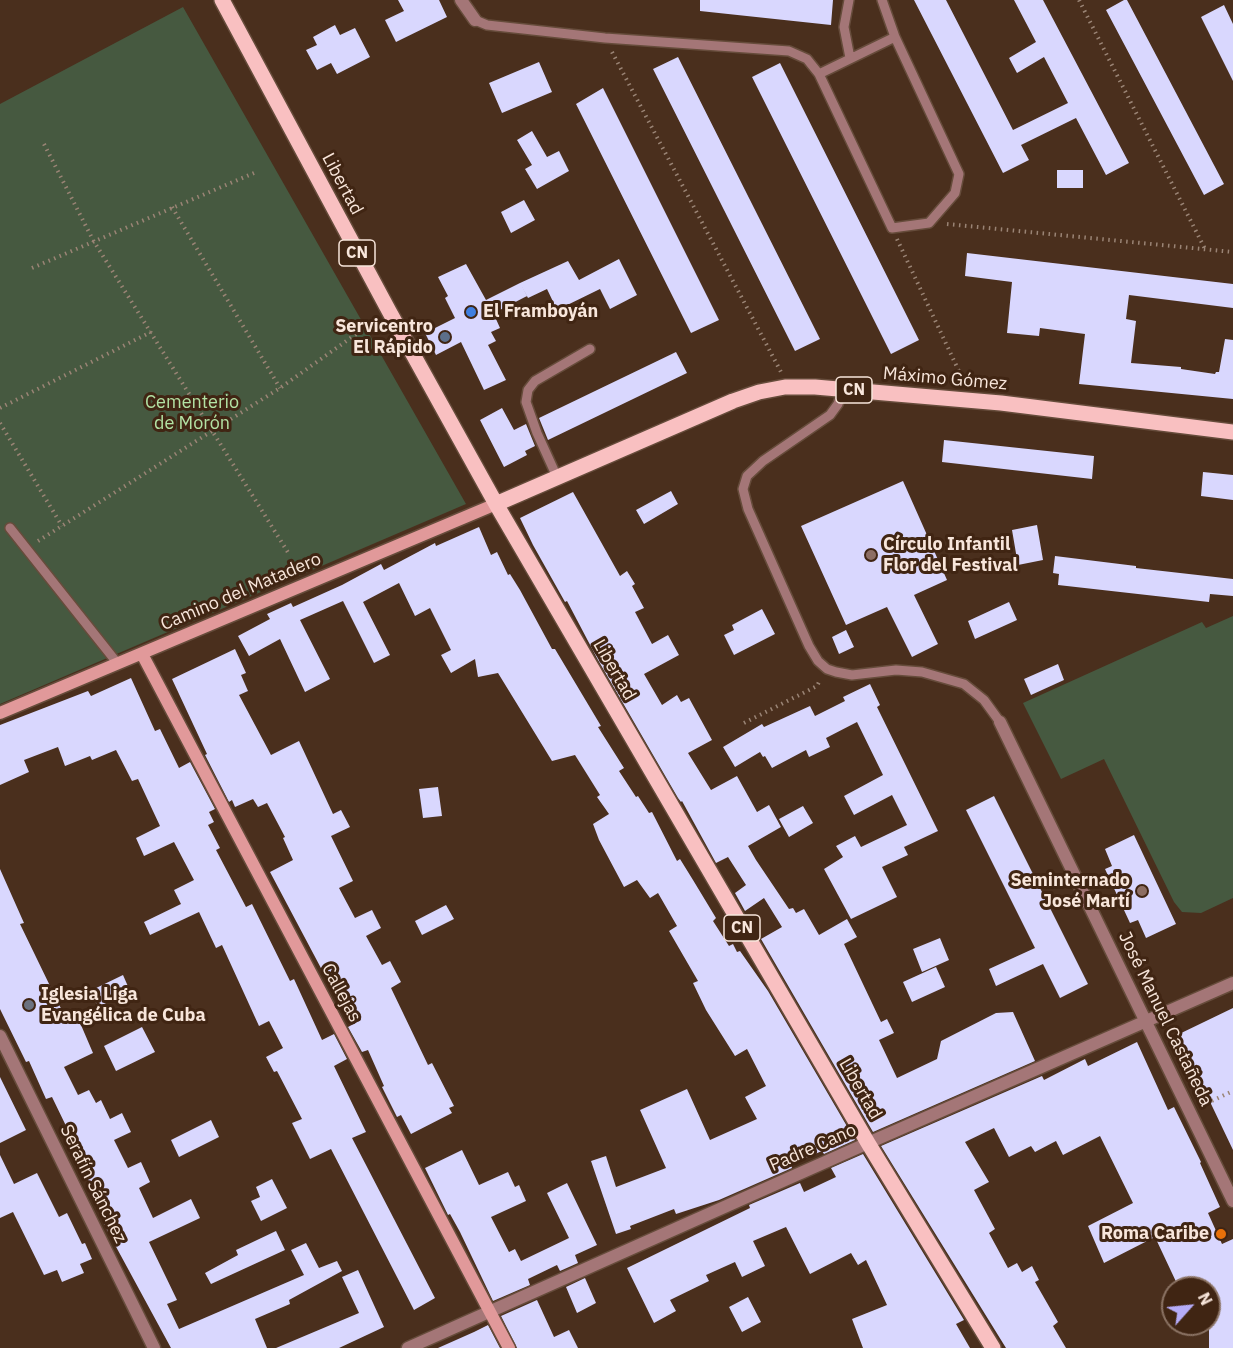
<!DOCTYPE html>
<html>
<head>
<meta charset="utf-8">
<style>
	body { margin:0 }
	#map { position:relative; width:1233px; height:1348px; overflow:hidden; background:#4a2f1d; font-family:"IBM Plex Sans",sans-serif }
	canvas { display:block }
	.north { position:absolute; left:1161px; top:1276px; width:60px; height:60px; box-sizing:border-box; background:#402513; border:2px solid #8a7263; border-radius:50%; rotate:63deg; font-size:16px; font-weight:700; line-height:24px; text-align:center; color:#f8e6db }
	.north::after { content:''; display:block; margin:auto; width:21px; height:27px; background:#b5acf8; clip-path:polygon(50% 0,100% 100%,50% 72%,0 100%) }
</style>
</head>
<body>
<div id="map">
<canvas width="1233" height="1348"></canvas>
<div class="north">N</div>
</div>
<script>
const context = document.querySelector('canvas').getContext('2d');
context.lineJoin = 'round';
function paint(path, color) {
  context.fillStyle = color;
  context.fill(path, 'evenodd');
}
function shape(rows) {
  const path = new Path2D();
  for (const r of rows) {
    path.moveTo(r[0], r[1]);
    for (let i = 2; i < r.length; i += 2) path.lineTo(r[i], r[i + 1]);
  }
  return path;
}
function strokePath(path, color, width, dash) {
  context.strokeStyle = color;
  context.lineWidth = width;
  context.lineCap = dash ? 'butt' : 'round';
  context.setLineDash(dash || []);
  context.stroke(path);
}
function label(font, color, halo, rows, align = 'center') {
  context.font = font + ' "IBM Plex Sans",sans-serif';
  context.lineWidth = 6;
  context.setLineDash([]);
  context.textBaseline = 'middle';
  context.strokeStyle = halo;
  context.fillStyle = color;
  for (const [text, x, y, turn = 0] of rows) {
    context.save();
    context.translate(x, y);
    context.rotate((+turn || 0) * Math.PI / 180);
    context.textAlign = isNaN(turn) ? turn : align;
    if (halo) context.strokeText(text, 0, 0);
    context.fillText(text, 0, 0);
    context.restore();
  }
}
const green = shape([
	[183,7,466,504,0,704,0,104],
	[1233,616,1233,898,1201,913,1182,912,1174,902,1104,759,1061,779,1023,703,1202,622,1206,628]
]);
const building = shape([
	[398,0,439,0,447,17,396,42,385,20,404,11],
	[700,0,833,0,831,25,700,11],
	[914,0,946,0,1013,130,1068,103,1044,57,1017,73,1009,58,1036,42,1014,0,1043,0,1129,163,1106,175,1076,118,1021,145,1029,160,1003,173],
	[1124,0,1127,0,1224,184,1204,195,1106,10],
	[1224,5,1233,24,1233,81,1201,17],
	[335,25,340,35,355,28,370,57,337,74,331,63,317,70,306,50,317,45,313,37],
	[678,57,820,339,795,351,653,69],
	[539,62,552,92,502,113,489,83],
	[780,63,919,340,891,354,752,77],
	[603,88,719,320,691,333,576,104],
	[532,131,547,157,559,151,569,171,537,189,525,169,532,165,517,140],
	[1057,170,1083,170,1083,188,1057,188],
	[524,200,535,220,511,233,501,212],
	[967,253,1233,284,1233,308,1129,295,1126,319,1136,321,1131,363,1181,367,1181,369,1215,374,1216,372,1219,372,1225,339,1233,340,1233,399,1079,384,1085,334,1040,328,1039,336,1007,333,1012,282,965,276],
	[619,259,637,295,610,309,600,289,557,310,547,289,528,298,520,283,568,261,579,280],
	[466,264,486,300,520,283,527,296,498,311,501,317,496,319,500,328,491,332,496,341,488,345,506,380,484,390,461,342,436,355,425,333,455,318,445,298,448,296,438,277],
	[676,352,687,373,548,440,539,418],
	[502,408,514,430,526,424,535,446,525,451,527,455,504,467,480,420],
	[944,440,1094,456,1092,479,942,462],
	[1203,472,1233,475,1233,500,1201,496],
	[903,481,947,580,914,595,938,644,912,657,887,607,846,625,801,526],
	[671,491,678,504,644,524,636,510],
	[573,492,620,576,627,571,635,584,632,586,644,608,635,612,652,644,668,635,679,655,644,674,662,705,677,695,681,702,689,698,712,740,688,753,711,790,737,776,757,812,769,805,781,827,748,846,756,860,789,909,793,908,796,913,804,909,819,935,847,919,857,937,844,944,881,1022,887,1019,894,1033,879,1040,897,1078,937,1059,941,1041,996,1013,1013,1012,1035,1061,873,1132,761,939,782,927,764,898,745,911,735,893,746,885,728,857,716,863,682,801,681,802,678,798,598,660,567,601,565,602,533,545,520,518],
	[1037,525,1043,560,1018,565,1012,530],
	[479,527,491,555,497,552,508,575,510,574,520,590,552,649,555,649,601,726,598,727,624,768,619,771,636,797,638,796,649,813,652,812,677,861,680,859,693,880,716,918,713,921,729,946,733,944,737,952,740,951,768,991,855,1140,824,1154,822,1151,791,1164,792,1168,719,1200,676,1214,674,1209,630,1226,631,1229,616,1234,591,1161,606,1156,616,1187,666,1168,640,1110,687,1089,710,1140,757,1119,745,1097,766,1086,747,1049,735,1056,706,1010,693,983,698,981,669,931,677,926,658,893,650,898,637,880,624,887,599,840,593,824,609,814,597,797,600,795,575,755,552,761,498,673,478,677,475,659,451,673,441,655,451,650,430,608,415,616,399,583,363,602,390,655,374,663,343,601,300,620,330,679,305,692,280,639,249,656,238,636,270,619,267,614,291,603,293,607,342,585,381,564,384,570,435,543,436,546],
	[1055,556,1136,566,1136,568,1233,579,1233,596,1210,594,1209,602,1058,585,1059,574,1053,573],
	[1009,602,1017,620,975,639,968,621],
	[762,609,775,634,734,655,724,635,734,630,732,625],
	[846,630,854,647,839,654,832,637],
	[235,649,246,673,241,675,248,691,239,695,271,755,299,741,333,814,341,810,350,827,331,836,353,881,339,888,355,918,372,910,381,928,366,936,382,965,390,961,401,982,391,988,428,1065,432,1063,454,1106,449,1108,452,1113,411,1134,401,1115,397,1117,382,1087,384,1086,368,1050,362,1052,348,1027,361,1020,340,982,331,987,270,872,293,860,283,838,285,837,267,803,258,807,253,799,235,807,232,800,229,802,205,755,207,754,172,679],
	[1058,664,1064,680,1031,695,1024,679],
	[131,678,155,731,160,729,179,768,190,762,215,809,209,812,214,822,208,825,220,848,216,850,246,907,252,904,290,981,294,979,322,1040,334,1034,347,1059,334,1066,366,1132,352,1138,435,1298,414,1310,331,1149,310,1159,292,1123,302,1119,277,1071,274,1072,266,1057,283,1048,269,1021,259,1026,222,945,216,948,199,912,150,935,144,922,181,904,174,890,194,880,174,842,144,856,136,838,160,826,138,779,132,781,116,750,92,760,90,756,65,766,58,747,24,760,29,772,0,785,0,725,88,691,91,696],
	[870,684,880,705,877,707,938,831,904,847,908,855,882,867,897,897,851,919,824,869,843,857,836,846,855,836,861,847,907,825,892,795,854,815,844,796,883,775,857,722,826,738,830,747,809,757,806,750,772,768,765,756,763,757,760,752,735,767,723,747,762,724,764,727,810,706,815,716,845,701,843,697],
	[438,787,442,816,423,818,419,789],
	[994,796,1088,984,1060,998,1043,964,996,986,989,969,1035,948,966,810],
	[803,806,813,823,789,837,779,819],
	[1134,835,1176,924,1146,938,1138,920,1130,923,1105,869,1112,866,1105,849],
	[0,869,24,923,20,924,68,1023,78,1018,93,1053,64,1067,78,1095,89,1090,96,1103,101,1100,110,1119,122,1113,131,1132,114,1140,128,1168,141,1162,150,1182,139,1188,153,1218,191,1199,200,1218,149,1242,177,1300,167,1304,179,1329,304,1275,291,1250,306,1243,319,1268,337,1261,342,1271,289,1300,290,1304,255,1319,267,1348,171,1348,108,1232,88,1187,91,1186,81,1164,84,1163,52,1097,46,1099,29,1061,26,1062,0,1009],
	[446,905,454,919,422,935,415,921],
	[940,938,949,960,922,972,913,949],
	[936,967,945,987,912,1002,903,982],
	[123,975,130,991,98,1007,90,991],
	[1233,1008,1233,1150,1192,1064,1189,1065,1175,1036],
	[142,1027,155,1052,116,1071,104,1046],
	[1137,1042,1168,1110,1174,1107,1201,1162,1200,1163,1220,1207,1208,1213,1222,1244,1233,1239,1233,1348,1209,1348,1209,1288,1179,1288,1155,1237,1104,1263,1088,1226,1133,1203,1100,1136,1063,1155,1056,1141,1035,1152,1031,1146,1009,1157,994,1128,965,1142,989,1182,974,1190,995,1229,989,1233,1008,1268,1017,1263,1022,1272,1032,1266,1039,1280,1035,1282,1058,1322,1053,1326,1066,1348,1006,1348,881,1146,1042,1076,1044,1080,1085,1059,1088,1066],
	[0,1077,26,1130,0,1143],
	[211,1120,219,1137,179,1157,171,1140],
	[462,1150,479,1185,508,1172,515,1187,519,1185,526,1201,491,1217,509,1252,515,1249,521,1261,569,1238,547,1193,567,1183,597,1245,575,1255,578,1263,560,1271,557,1265,528,1279,530,1285,493,1301,460,1232,450,1214,448,1215,425,1168],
	[863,1154,964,1320,956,1324,970,1348,863,1348,852,1319,887,1305,866,1260,858,1265,851,1253,810,1274,786,1227,753,1241,765,1266,742,1277,735,1262,706,1275,709,1281,670,1300,676,1311,654,1323,627,1268,750,1208,749,1205,800,1183,804,1192,836,1177,831,1168],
	[0,1155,14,1184,37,1173,59,1217,67,1213,82,1244,85,1243,92,1259,80,1264,84,1273,62,1282,57,1270,44,1275,13,1212,0,1218],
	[272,1179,287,1208,261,1221,251,1201,260,1197,256,1187],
	[276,1231,285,1250,211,1284,205,1273,238,1255,236,1250],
	[358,1270,384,1327,339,1348,276,1348,359,1313,342,1277],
	[585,1278,596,1303,577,1313,566,1287],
	[748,1297,761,1322,742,1332,729,1307],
	[537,1300,554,1337,569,1330,578,1348,517,1348,501,1316],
	[488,1325,500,1348,438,1348,474,1332]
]);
const path = shape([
	[1079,0,1205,249],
	[612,52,781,372],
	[44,144,93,240,289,554],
	[172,207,280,388],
	[947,224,1233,252],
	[897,239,964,382],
	[32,268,254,173],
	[0,408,151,332],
	[0,423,62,526],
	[38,541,280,388,376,320],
	[744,723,817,686,820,680],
	[1201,1106,1233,1091]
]);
const lane = shape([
	[849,0,844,27,850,58],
	[475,20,487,25,605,38,789,51,807,59,819,74,892,228,929,223,955,193,959,174,895,37,882,0],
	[819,74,895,37],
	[843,389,838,404,830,415,763,461,747,476,743,489,748,509,809,646,818,661,827,669,836,672,852,675,896,670,922,672,964,684,984,700,1000,722],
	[557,477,537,433,526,402,528,390,535,381,590,349],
	[10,528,118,664]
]);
const street = shape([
	[461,0,475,20],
	[1000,722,1233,1201],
	[0,1036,154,1348],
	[408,1348,868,1143,1233,983]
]);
const secondary = shape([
	[142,654,509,1348],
	[0,713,496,504]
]);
const primary = shape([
	[222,0,389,311,496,504,868,1143,993,1348],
	[496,504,733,401,759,392,785,387,815,387,1001,403,1233,432]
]);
const markers = [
	[471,312,6,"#3f7fe0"],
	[445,337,6,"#5c6f8a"],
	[871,555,6,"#8d6e63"],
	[1142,891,6,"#8d6e63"],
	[29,1005,6,"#6b7280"],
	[1221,1234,6,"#e8710a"]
];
const shields = [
	[357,253,36],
	[854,390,36],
	[742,928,36]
];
const shieldNames = [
	["CN",357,253],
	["CN",854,390],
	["CN",742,928]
];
const streetNames = [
	["Libertad",342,184,62],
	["Máximo Gómez",945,379,5],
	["Camino del Matadero",241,592,-23],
	["Libertad",614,670,60],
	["Callejas",341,993,62],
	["José Manuel Castañeda",1165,1019,64],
	["Libertad",860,1089,60],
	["Padre Cano",813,1148,-24],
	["Serafín Sánchez",93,1184,64]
];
const poiNames = [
	["El Framboyán",483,312],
	["Servicentro",433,327,"right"],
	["El Rápido",433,348,"right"],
	["Círculo Infantil",883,545],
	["Flor del Festival",883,566],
	["Seminternado",1130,881,"right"],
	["José Martí",1130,902,"right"],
	["Iglesia Liga",41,995],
	["Evangélica de Cuba",41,1016],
	["Roma Caribe",1209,1234,"right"]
];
const parkNames = [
	["Cementerio",192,403],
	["de Morón",192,424]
];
paint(green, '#465940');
paint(building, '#d9d7fe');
strokePath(lane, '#664c3b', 12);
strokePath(street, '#664c3b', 15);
strokePath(secondary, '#664c3b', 15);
strokePath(primary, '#664c3b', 18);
strokePath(path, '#9a8475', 4, [1.5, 4.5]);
strokePath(lane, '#a47677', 9);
strokePath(street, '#a47677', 12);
strokePath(secondary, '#e1999a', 12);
strokePath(primary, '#f9c0c1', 15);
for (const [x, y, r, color] of markers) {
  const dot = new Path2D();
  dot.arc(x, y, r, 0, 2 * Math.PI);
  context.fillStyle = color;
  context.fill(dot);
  strokePath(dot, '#402513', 2);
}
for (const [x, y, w] of shields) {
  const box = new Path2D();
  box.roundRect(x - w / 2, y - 13, w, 26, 4.5);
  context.fillStyle = '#402513';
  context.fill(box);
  strokePath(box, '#f8e6db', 1.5);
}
label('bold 16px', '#f8e6db', null, shieldNames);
label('18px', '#f8e6db', '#402513', streetNames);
label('bold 18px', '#f8e6db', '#402513', poiNames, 'left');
label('18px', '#b2e2a4', '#402513', parkNames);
</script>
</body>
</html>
